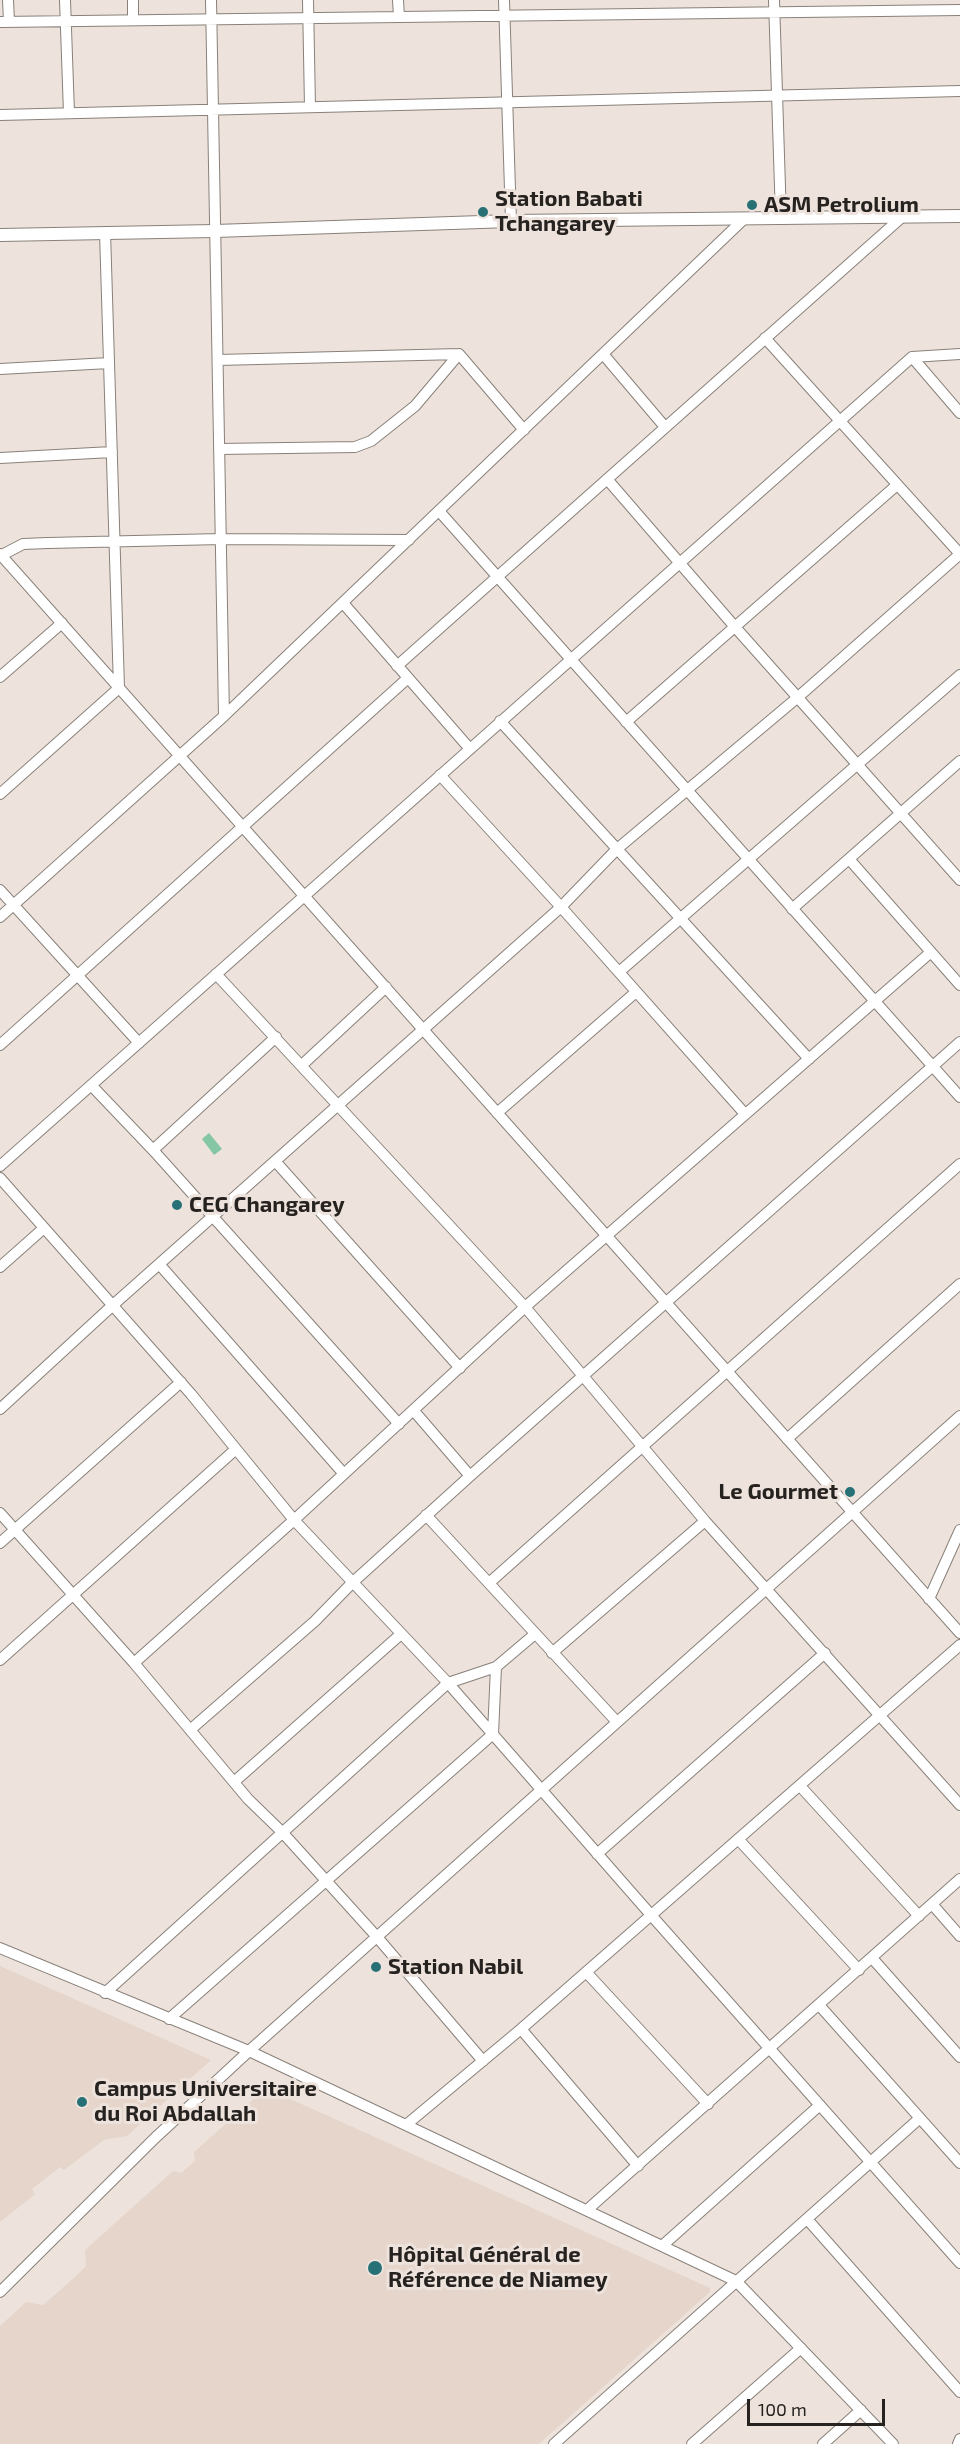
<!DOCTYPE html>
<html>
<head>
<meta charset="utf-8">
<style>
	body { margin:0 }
	#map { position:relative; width:960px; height:2444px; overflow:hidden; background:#ede3dc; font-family:"Exo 2",sans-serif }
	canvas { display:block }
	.scale { position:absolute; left:747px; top:2399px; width:138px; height:27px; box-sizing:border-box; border:3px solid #262220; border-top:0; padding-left:8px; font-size:18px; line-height:21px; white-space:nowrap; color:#262220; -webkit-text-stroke:4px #ede3dc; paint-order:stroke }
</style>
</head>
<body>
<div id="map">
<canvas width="960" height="2444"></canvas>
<div class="scale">100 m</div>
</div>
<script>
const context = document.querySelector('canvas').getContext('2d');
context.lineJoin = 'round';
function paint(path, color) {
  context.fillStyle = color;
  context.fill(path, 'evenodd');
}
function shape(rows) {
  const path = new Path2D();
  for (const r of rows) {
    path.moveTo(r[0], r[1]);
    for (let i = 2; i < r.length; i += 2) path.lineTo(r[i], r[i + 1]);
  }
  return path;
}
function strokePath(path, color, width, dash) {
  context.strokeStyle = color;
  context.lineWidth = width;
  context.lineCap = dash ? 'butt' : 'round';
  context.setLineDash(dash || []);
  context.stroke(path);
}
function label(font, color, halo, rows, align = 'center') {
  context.font = font + ' "Exo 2",sans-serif';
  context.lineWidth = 6;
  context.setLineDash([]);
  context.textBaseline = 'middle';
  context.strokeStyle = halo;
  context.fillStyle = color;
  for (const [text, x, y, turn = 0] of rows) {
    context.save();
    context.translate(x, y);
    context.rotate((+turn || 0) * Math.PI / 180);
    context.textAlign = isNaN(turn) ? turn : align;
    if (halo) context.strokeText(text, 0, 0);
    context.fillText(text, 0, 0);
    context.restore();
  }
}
const built = shape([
	[0,1966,211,2060,127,2136,104,2140,64,2170,60,2167,32,2189,35,2194,0,2222],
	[266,2088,710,2288,710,2292,539,2444,0,2444,0,2326,26,2302,43,2305,75,2277,86,2266,85,2250,173,2171,181,2173,195,2161,194,2152]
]);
const green = shape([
	[209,1133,222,1149,214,1155,202,1139]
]);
const minor = shape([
	[8,0,9,22],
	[65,0,69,113],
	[133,0,133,20],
	[211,0,224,716],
	[308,0,310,107],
	[398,0,399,17],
	[504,0,511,221],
	[774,0,781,218],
	[0,22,960,10],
	[0,115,960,91],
	[765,338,960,554],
	[603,354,665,427],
	[912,357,960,413],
	[218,360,459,354,524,430],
	[0,369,109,363],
	[219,449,355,447,371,441,415,406,459,354],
	[0,458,112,452],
	[607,479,735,627,960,880],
	[439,511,960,1097],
	[0,554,960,1633],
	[0,556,23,544,48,543,221,539,409,540],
	[343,603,470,749],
	[397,666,902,217],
	[0,677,62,623],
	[500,721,809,1059],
	[626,722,897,485],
	[440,775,561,907,745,1114],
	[0,794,119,688,105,232],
	[849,859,960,985],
	[0,890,139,1043],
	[792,909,960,761],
	[0,917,224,716,744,219],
	[619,972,960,675],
	[216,974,525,1307,705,1521,960,1805],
	[0,1045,408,678],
	[302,1065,386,987],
	[91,1085,153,1150,399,1424],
	[497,1113,636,992],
	[153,1150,276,1037],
	[275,1161,460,1368],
	[0,1166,912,357,960,354],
	[0,1178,191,1394,294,1520,448,1683,651,1915,960,2263],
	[159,1264,344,1474],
	[0,1267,44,1228],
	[0,1409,113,1305,561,907,617,849,797,698,960,554],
	[414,1411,470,1476],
	[787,1439,960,1284],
	[0,1513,134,1663,248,1799,282,1832,377,1937,483,2061],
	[426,1515,617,1722],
	[0,1543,181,1382],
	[489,1583,960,1164],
	[929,1599,960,1530],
	[552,1653,705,1521],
	[0,1660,236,1449],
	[134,1663,294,1520,525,1307,931,952],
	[190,1730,315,1621,352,1583,470,1476,960,1042],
	[234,1782,401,1634],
	[800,1786,919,1916],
	[738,1839,859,1970],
	[597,1854,825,1653],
	[932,1904,960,1936],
	[0,1948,249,2051,736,2281,893,2444],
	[872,1958,960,2057],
	[586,1972,708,2104],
	[105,1993,448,1683,496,1667,535,1634],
	[819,2005,960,2163],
	[169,2019,493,1734,496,1667],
	[521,2029,638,2166],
	[406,2125,521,2029,960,1645],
	[587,2210,960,1879],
	[807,2219,960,2392],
	[662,2246,820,2105],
	[0,2292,155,2138,249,2051,960,1416],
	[554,2444,920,2118],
	[692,2444,801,2348],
	[823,2444,861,2410],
	[958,2444,960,2439]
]);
const major = shape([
	[0,235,215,231,511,221,960,216]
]);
const markers = [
	[752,205,6,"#267076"],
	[483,212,6,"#267076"],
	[177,1205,6,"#267076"],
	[850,1492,6,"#267076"],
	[376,1967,6,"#267076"],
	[82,2102,6,"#267076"],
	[375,2268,8,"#267076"]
];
const poiNames = [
	["Station Babati",495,199],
	["Tchangarey",495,224],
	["ASM Petrolium",764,205],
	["CEG Changarey",189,1205],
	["Le Gourmet",838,1492,"right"],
	["Station Nabil",388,1967],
	["Campus Universitaire",94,2089],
	["du Roi Abdallah",94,2114],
	["Hôpital Général de",388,2255],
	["Référence de Niamey",388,2280]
];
paint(built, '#e5d5ca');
paint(green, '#85c6a5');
strokePath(minor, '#89807a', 12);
strokePath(major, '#89807a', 14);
strokePath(minor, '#fff', 10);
strokePath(major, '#fff', 12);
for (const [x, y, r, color] of markers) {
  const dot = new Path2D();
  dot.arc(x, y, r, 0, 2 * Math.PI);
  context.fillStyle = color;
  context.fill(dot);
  strokePath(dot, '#ede3dc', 2);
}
label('bold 22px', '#262220', '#ede3dc', poiNames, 'left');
</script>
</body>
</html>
